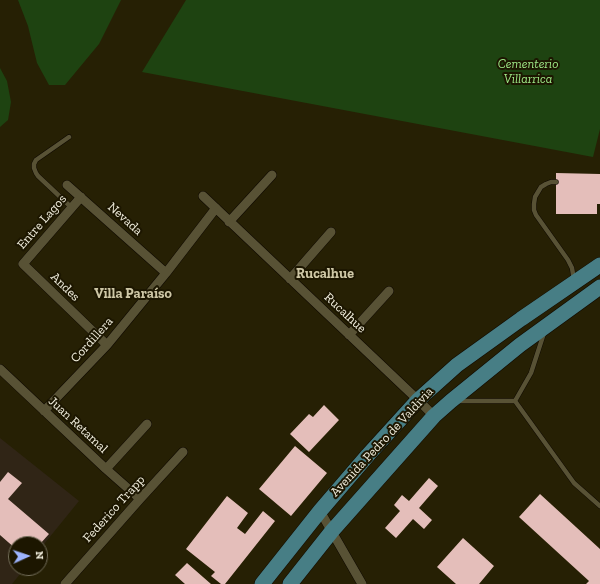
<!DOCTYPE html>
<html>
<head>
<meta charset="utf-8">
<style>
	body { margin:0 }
	#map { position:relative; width:600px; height:584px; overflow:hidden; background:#262004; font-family:"Zilla Slab",serif }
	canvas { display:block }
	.north { position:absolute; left:8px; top:536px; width:40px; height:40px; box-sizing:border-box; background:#1c1600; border:1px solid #726d59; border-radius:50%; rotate:87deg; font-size:11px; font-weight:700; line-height:16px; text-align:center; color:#f2efde }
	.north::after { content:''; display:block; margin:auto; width:14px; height:18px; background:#9db4fd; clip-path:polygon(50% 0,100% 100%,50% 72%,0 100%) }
</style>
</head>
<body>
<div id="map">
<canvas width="600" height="584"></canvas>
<div class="north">N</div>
</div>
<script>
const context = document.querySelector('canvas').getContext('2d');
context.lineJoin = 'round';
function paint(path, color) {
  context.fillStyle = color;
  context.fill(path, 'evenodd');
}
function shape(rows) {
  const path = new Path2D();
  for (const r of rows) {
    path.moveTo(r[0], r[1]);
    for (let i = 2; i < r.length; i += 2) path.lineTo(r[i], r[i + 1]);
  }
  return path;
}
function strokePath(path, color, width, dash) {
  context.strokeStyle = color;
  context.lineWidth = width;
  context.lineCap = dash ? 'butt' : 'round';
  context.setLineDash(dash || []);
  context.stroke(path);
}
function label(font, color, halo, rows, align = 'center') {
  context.font = font + ' "Zilla Slab",serif';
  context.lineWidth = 4;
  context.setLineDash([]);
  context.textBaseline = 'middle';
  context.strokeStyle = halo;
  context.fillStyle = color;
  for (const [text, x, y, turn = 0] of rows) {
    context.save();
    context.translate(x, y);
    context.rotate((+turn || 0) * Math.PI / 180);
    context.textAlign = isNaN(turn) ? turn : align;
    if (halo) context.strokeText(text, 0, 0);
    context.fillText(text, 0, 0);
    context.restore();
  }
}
const education = shape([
	[0,438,79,501,40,549,40,544,16,544,16,568,25,568,12,584,0,584]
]);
const green = shape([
	[18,0,121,0,99,44,65,85,49,85,37,63,28,26],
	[186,0,600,0,600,129,593,157,142,72],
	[0,68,7,81,11,102,8,120,0,127]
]);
const building = shape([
	[556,173,600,174,600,204,597,204,597,214,556,214],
	[324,405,339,420,309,452,290,434,309,414,313,417],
	[295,446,327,473,291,516,259,489],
	[8,472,22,483,8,499,49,534,40,544,16,544,16,549,0,535,0,482],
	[429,478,438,486,419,508,432,520,424,529,413,519,396,538,385,528,400,511,394,505,402,495,409,501],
	[540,494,600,549,600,584,586,584,589,581,519,517],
	[227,496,248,513,237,528,245,534,263,511,275,521,225,584,221,584,211,576,215,572,186,549],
	[463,538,494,566,479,584,456,584,437,567],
	[187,563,211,584,185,584,175,575]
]);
const lane = shape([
	[69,137,36,160,34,164,34,168,36,173,38,176,72,208],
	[556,182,551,182,546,184,541,187,535,197,534,204,534,210,536,215,568,260,572,268,574,280],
	[458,401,515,401,531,373,544,333],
	[515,401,574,483,600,506]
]);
const street = shape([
	[67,185,166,273],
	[203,196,418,400,434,416],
	[81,197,23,264,107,345],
	[229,222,272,175],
	[290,279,331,232],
	[349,335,389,291],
	[0,369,106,469,140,499],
	[44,411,107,345,166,273,216,208],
	[106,469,147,424],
	[320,511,362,584],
	[65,584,140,499,183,452]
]);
const primary = shape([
	[262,584,320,511,368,455,418,400,457,365,521,319,600,265],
	[290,584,332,531,434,416,451,401,520,345,600,287]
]);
const parkNames = [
	["Cementerio",528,64],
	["Villarrica",528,79]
];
const streetNames = [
	["Nevada",125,219,42],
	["Entre Lagos",42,222,-49],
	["Andes",65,287,44],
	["Rucalhue",345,313,43],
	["Cordillera",92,340,-48],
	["Juan Retamal",78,425,43],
	["Avenida Pedro de Valdivia",382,442,-47],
	["Federico Trapp",114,509,-48]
];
const neighbourhoodNames = [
	["Rucalhue",325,274],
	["Villa Paraíso",133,294]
];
paint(education, '#302516');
paint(green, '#1e4311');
paint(building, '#e4beba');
strokePath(lane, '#0f0900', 5.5);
strokePath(street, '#0f0900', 10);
strokePath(primary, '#0f0900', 16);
strokePath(lane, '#585235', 4.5);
strokePath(street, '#585235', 9);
strokePath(primary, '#477e85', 15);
label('italic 13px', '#9fea87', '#1c1600', parkNames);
label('13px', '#f2efde', '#1c1600', streetNames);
label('bold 14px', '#cec7a6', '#1c1600', neighbourhoodNames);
</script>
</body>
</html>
